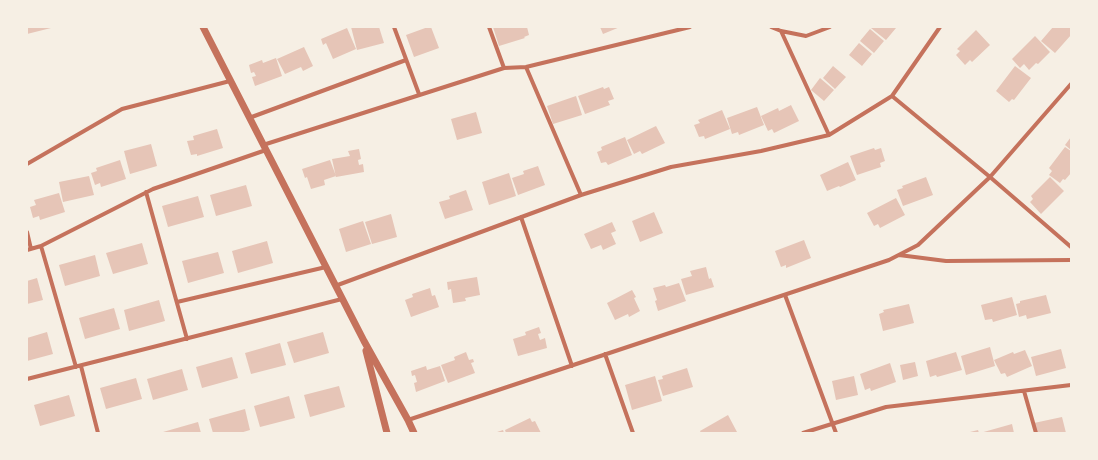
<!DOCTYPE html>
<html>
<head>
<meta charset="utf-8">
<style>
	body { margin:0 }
	#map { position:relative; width:1098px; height:460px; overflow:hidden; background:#f6efe4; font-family:Rubik,sans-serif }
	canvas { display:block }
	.frame { position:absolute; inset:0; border:28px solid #f6efe4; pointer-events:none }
</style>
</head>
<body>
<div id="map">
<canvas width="1098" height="460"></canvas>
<div class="frame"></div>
</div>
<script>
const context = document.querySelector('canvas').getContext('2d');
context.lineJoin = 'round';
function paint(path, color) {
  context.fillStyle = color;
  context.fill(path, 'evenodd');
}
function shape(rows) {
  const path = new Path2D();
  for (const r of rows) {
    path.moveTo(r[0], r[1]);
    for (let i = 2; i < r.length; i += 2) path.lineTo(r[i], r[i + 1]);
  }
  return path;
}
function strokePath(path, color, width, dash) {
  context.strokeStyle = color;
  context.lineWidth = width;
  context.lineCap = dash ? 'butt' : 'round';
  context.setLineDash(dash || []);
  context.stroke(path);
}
const building = shape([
	[27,27,51,27,51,28,27,34],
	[351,27,379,27,384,43,357,50],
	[428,27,431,27,439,48,414,57,406,35],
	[493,27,527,27,529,35,524,37,525,38,499,46],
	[600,27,620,27,603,34],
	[873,27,894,27,896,28,886,40,871,28],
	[1053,27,1071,27,1071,35,1055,53,1041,41],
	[347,28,356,49,333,59,326,43,323,45,321,39],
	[870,29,884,41,874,53,860,41],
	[976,30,990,45,972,62,970,60,965,65,956,55,960,51,957,49],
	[1035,36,1050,52,1038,64,1036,63,1029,70,1024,64,1020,68,1012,59],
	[859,43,872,54,862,66,849,55],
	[304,47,313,66,303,71,301,67,285,74,277,59],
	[276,58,282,76,255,86,252,77,256,76,254,72,251,73,249,65,262,60,263,63],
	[833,66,846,77,835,89,823,78],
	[1015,66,1031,78,1014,100,1012,99,1009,102,996,91],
	[820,78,834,90,824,101,811,90],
	[603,87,604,89,609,87,614,99,608,101,610,105,585,114,578,96],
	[576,96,582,115,553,124,547,106],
	[791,105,799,121,774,133,772,129,768,131,761,116,778,108,779,111],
	[757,107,764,125,739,135,738,132,732,134,727,118],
	[722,110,730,129,705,139,704,136,699,137,694,125,700,123,698,120],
	[476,112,482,133,457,140,451,119],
	[656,126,665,143,642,154,640,151,634,154,627,140],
	[217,129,223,148,197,156,197,154,191,155,187,141,194,140,193,136],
	[625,137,632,155,608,165,606,162,601,163,597,152,602,150,601,147],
	[1071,137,1071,150,1065,145],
	[151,144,157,166,130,174,124,151],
	[1065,147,1071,151,1071,173,1065,180,1063,179,1060,183,1049,175,1052,171,1049,168],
	[874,148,875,150,881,148,885,161,880,163,881,167,857,175,850,156],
	[359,149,361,159,358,160,359,165,363,164,364,172,336,177,332,159,350,156,348,151],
	[120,160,126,179,101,187,100,183,95,185,91,173,97,171,96,168],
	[330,160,336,176,324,180,325,185,311,189,307,177,305,178,302,169],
	[848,162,856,180,840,187,839,186,827,191,820,175],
	[538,166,545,185,518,195,512,178,524,174,523,171],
	[509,173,516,196,489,205,482,182],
	[89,176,94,195,63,202,59,182],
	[926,177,933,195,903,206,897,190,903,188,902,186],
	[1050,177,1064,191,1041,214,1030,202,1033,199,1031,196],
	[246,185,252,206,216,216,210,195],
	[466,190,473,210,445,219,439,202,450,199,449,196],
	[59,193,65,212,40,220,39,216,33,218,30,207,36,205,34,200],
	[198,196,204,217,168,227,162,206],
	[896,198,905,215,880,228,878,224,874,226,867,213],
	[654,212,663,233,640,242,632,221],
	[391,214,397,237,372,244,365,222],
	[363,221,371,244,346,252,339,229],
	[612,222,616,231,611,233,616,244,603,250,601,245,591,249,584,234],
	[804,240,811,258,786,268,786,265,781,267,775,251],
	[267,241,273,263,238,273,232,251],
	[142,243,148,264,113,274,106,253],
	[218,252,224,273,188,283,182,261],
	[95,255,100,276,65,286,59,265],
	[706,267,709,279,711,278,714,287,686,295,681,279,692,276,690,271],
	[477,277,480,295,465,298,466,301,453,303,451,289,448,290,447,282],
	[37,278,43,300,27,304,27,281],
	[679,283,686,301,658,311,655,301,657,300,653,288,665,285,666,287],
	[430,288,432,296,435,295,439,307,411,317,405,300,413,297,412,294],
	[632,290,636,297,634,298,640,311,629,317,628,314,615,320,607,303],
	[1046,295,1051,313,1027,319,1026,315,1019,317,1016,304,1020,303,1020,301],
	[1012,297,1017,315,993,322,992,319,985,320,981,305],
	[159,300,165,321,129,331,124,310],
	[909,304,914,323,883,331,879,314,884,312,883,310],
	[114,308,120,329,85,339,79,318],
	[539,327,541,333,538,334,540,340,545,338,547,348,518,356,513,339,526,335,525,332],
	[47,332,53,354,27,361,27,338],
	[323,332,329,353,294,363,287,342],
	[280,343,286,365,251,374,245,353],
	[990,347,995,366,966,375,961,356],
	[1061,349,1066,368,1036,376,1031,357],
	[1025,350,1032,366,1007,377,1005,373,1001,374,994,360,1013,352,1014,354],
	[466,352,469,360,473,359,474,362,471,363,475,373,448,383,441,365,455,360,454,357],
	[956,352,962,370,937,377,936,375,930,377,926,361],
	[232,357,238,378,202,388,196,367],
	[915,362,918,376,903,380,900,365],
	[890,363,896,382,871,391,870,388,865,390,860,374],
	[426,366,427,370,440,366,445,381,416,392,414,383,417,382,415,375,412,376,411,371],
	[687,368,693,387,663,396,658,380,663,379,662,376],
	[182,369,188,390,153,400,147,379],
	[655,376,662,401,632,410,625,385],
	[854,376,858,395,836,400,832,381],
	[136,378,142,399,106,409,100,388],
	[339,386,345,407,310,417,304,395],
	[69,395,75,416,40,426,34,405],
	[289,396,295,418,260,427,254,406],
	[245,409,250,430,240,433,213,433,209,419],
	[728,415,737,432,701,433,700,431],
	[1062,417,1066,433,1037,433,1034,423],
	[530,418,532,422,535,421,541,433,506,433,505,430],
	[198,422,201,433,163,433,163,432],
	[1012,424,1014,433,980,433],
	[503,430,504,433,494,433],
	[978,430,979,433,970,433,970,432]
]);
const minor = shape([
	[394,27,419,94],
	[489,27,504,68],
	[771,27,781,31,806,36,830,27],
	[781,31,829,135],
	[526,67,581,195],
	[892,96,990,177,1071,247],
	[249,118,406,60],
	[263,145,504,68,526,67,690,27],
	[27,164,122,109,230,81],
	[146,192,187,339],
	[521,217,572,366],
	[27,232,31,249],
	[41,246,76,367],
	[27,250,41,246,153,189,266,150],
	[899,255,946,261,1071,260],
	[335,286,581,195,671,167,761,151,829,135,892,96,940,27],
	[785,295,836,433],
	[177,302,326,267],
	[605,354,633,433],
	[81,366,98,433],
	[27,379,342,299],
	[1024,391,1036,433],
	[408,420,889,260,918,245,990,177,1071,84],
	[803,433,886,407,1071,385]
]);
const tertiary = shape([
	[203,27,364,341,408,420,414,433],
	[366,351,387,433]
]);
paint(building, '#e6c5b7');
strokePath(minor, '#c5725c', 4);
strokePath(tertiary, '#c5725c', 7);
</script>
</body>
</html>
